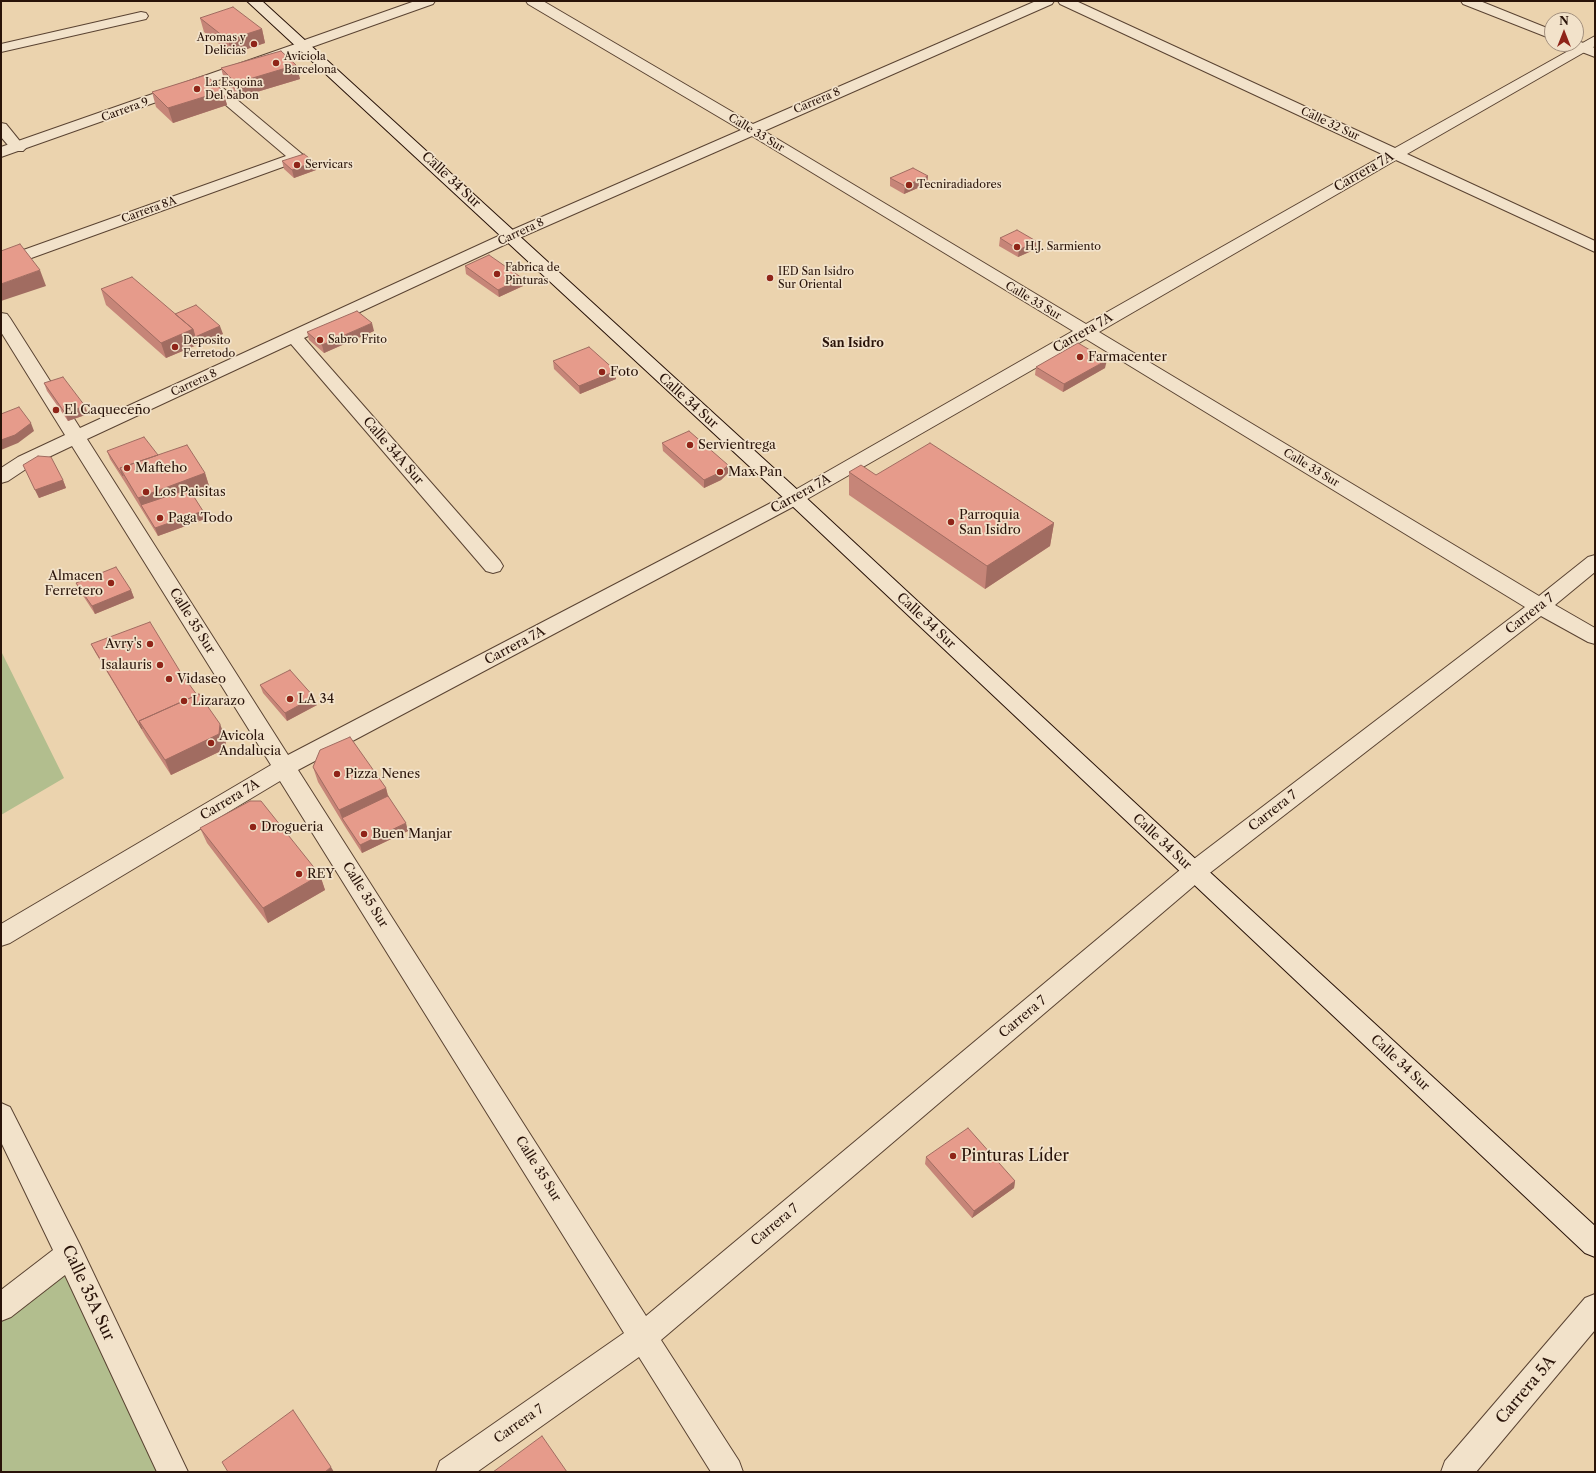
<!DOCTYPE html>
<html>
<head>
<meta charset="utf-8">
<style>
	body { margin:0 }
	#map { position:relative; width:1596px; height:1473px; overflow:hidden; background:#ebd3ae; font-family:"Libre Caslon Text",serif }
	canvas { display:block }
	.frame { position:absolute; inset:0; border:2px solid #291309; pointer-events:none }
	.north { position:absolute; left:1544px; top:12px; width:40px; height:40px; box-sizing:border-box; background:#f2e2ca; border:1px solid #a28f7d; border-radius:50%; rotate:0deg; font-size:11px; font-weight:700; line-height:16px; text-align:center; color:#291309 }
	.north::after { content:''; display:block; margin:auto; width:14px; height:18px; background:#8f2418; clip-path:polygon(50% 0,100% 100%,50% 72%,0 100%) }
</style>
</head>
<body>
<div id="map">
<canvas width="1596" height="1473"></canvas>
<div class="frame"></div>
<div class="north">N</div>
</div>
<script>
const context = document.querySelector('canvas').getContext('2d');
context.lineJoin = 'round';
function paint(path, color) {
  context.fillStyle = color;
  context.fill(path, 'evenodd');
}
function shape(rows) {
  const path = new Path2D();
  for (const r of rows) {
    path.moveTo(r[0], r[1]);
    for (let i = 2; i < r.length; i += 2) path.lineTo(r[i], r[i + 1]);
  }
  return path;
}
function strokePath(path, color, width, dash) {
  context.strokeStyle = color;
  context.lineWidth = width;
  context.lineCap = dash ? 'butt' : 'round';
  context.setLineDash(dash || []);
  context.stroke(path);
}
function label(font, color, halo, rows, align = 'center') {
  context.font = font + ' "Libre Caslon Text",serif';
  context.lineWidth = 3.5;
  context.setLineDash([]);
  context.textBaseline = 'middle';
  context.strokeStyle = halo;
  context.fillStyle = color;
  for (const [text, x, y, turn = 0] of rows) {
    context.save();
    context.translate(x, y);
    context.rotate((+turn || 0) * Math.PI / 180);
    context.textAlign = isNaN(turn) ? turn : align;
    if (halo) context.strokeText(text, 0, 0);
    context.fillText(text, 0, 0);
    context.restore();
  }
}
const green = shape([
	[1,651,64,778,1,815],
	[64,1268,163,1472,1,1472,1,1317]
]);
const service = shape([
	[141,12,146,13,148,16,146,19,1,52,1,44,141,12],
	[206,77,211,78,302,154,305,157,302,160,1,269,1,258,286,156,201,84,199,81,201,78,206,77],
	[1,123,6,124,23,145,26,148,23,151,13,151,1,137,1,123]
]);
const minor = shape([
	[415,1,435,1,433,4,309,48,304,49,299,48,297,45,299,42,415,1],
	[526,1,543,1,753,124,1036,1,1054,1,1052,4,764,131,1086,324,1384,155,1060,4,1058,1,1076,1,1395,148,1595,36,1595,46,1407,154,1595,241,1595,252,1396,160,1099,332,1539,596,1588,557,1595,555,1595,572,1555,605,1595,628,1595,644,1588,642,1541,616,1202,879,661,1340,739,1461,743,1472,711,1472,639,1357,477,1472,436,1472,440,1461,624,1333,280,781,10,943,1,946,1,924,271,765,72,446,32,465,8,481,1,483,1,468,18,457,65,435,1,332,1,313,7,314,10,318,80,428,505,233,741,130,528,4,526,1],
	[752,136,1073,331,788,494,288,755,87,439,291,344,486,571,493,573,500,571,503,566,500,561,304,338,517,239,752,136],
	[1086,339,1525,607,1186,865,646,1316,298,770,802,502,1086,339],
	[1,1103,10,1107,80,1245,188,1472,157,1472,65,1275,11,1317,1,1321,1,1290,53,1250,1,1142,1,1103],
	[1595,1294,1595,1330,1476,1472,1441,1472,1445,1461,1585,1298,1595,1294]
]);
const tertiary = shape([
	[1461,1,1480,1,1552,30,1552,39,1463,4,1461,1],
	[1576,40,1595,48,1595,57,1569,47,1567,44,1576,44,1576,40],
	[304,41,309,42,311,45,309,48,1,157,1,147,304,41]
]);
const secondary = shape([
	[247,1,262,1,802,494,1202,865,1595,1226,1595,1257,1585,1253,788,502,247,1]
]);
const wall = shape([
	[200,18,262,29,265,43,232,54,204,32],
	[296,65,300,79,240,97,225,83,221,68],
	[223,91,227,105,173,123,156,107,152,92],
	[282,161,316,170,294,178,284,169],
	[928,176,927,184,904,194,890,186,890,178],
	[1000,238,1036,241,1036,249,1018,257,999,246],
	[465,266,522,278,523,286,499,297,466,274],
	[101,289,175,314,223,334,166,358,106,305],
	[374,331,324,353,309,340,307,332],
	[553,361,616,379,580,394,554,369],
	[1036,367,1105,368,1063,392,1035,375],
	[44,383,88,414,68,421,47,391],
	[662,443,728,465,728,473,721,480,704,488,663,451],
	[107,451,158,455,205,473,210,489,193,496,203,511,205,519,158,536,126,484,110,459],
	[23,465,63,480,66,488,39,498],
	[849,472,876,475,1054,523,1050,546,985,589,849,495],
	[76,583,131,590,134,598,95,614,80,591],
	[91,644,181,673,226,739,225,749,171,775,146,737,95,652],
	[260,685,314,697,317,705,287,721,263,693],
	[313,767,386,788,388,796,408,831,362,853,344,825,318,782],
	[200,828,320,875,325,890,268,923,207,843],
	[926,1157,1015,1181,1014,1188,972,1218,925,1164]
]);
const shadedWall = shape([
	[262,29,265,43,232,54,228,40],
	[296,65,300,79,240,97,236,83],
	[223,91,227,105,173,123,168,108],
	[314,162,316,170,294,178,292,170],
	[928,176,927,184,904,194,905,186],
	[1036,241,1036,249,1018,257,1019,250],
	[40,270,46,286,1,301,1,284],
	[522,278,523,286,499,297,498,290],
	[372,323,374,331,324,353,322,345],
	[220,326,223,334,166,358,161,343,193,329],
	[1107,360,1105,368,1063,392,1064,384],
	[616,371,616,379,580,394,579,386],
	[85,406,88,414,68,421,65,413],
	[31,423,34,431,18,443,1,450,1,440],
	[728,465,728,473,721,480,704,488,704,480],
	[205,473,210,489,146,513,141,505,138,498],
	[63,480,66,488,39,498,35,490],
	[203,511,205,519,158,536,155,528],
	[1054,523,1050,546,985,589,987,566],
	[131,590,134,598,95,614,92,606],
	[314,697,317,705,287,721,285,713],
	[220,724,226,739,225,749,171,775,165,760],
	[386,788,390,804,342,818,339,810],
	[406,823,408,831,362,853,360,845],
	[320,875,325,890,268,923,263,908],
	[1015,1181,1014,1188,972,1218,974,1211],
	[331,1467,334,1472,325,1472]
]);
const building = shape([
	[233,7,262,29,228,40,200,18,233,7],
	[281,51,296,65,236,83,221,68,281,51],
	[206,75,223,91,168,108,152,92,206,75],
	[304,154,314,162,292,170,282,161,304,154],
	[913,168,928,176,905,186,890,178,913,168],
	[1017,230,1036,241,1019,250,1000,238,1017,230],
	[20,244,40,270,1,284,1,251,20,244],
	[489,255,522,278,498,290,465,266,489,255],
	[132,277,193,329,161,343,101,289,132,277],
	[196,305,220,326,195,337,193,329,175,314,196,305],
	[357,311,372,323,322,345,307,332,357,311],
	[1078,343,1107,360,1064,384,1036,367,1078,343],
	[589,347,616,371,579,386,553,361,589,347],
	[63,377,85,406,65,413,44,383,63,377],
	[19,407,31,423,15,435,1,440,1,414,19,407],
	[689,431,728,465,721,472,704,480,662,443,689,431],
	[144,437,158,455,120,468,123,476,107,451,144,437],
	[930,443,1054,523,987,566,849,472,861,465,876,475,930,443],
	[187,445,205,473,138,498,120,468,187,445],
	[38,456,51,457,63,480,35,490,23,465,38,456],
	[189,489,203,511,155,528,141,505,189,489],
	[116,567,131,590,92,606,76,583,116,567],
	[150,622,181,673,197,695,139,721,142,729,91,644,150,622],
	[290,670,314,697,285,713,260,685,290,670],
	[199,694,220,724,219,734,165,760,139,721,199,694],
	[350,737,386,788,339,810,313,767,320,750,350,737],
	[388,796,406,823,360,845,342,818,388,796],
	[250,801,261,801,320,875,263,908,200,828,250,801],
	[968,1128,1015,1181,974,1211,926,1157,968,1128],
	[293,1410,331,1467,325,1472,228,1472,222,1462,293,1410],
	[542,1436,567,1472,493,1472,542,1436]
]);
const markers = [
	[254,44,4,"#8f2418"],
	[276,63,4,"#8f2418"],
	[197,89,4,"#8f2418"],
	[297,165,4,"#8f2418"],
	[909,185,4,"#8f2418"],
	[1017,247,4,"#8f2418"],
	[497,274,4,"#8f2418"],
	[770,278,4,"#8f2418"],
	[320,340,4,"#8f2418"],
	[175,347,4,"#8f2418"],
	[1080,357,4,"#8f2418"],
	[602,372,4,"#8f2418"],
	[56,410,4,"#8f2418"],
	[690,445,4,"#8f2418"],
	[127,468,4,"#8f2418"],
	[720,472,4,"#8f2418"],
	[146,492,4,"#8f2418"],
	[160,518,4,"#8f2418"],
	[951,522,4,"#8f2418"],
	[111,583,4,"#8f2418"],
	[150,644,4,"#8f2418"],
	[160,665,4,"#8f2418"],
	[169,679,4,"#8f2418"],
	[290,699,4,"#8f2418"],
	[184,701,4,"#8f2418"],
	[211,743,4,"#8f2418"],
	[337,774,4,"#8f2418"],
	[253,827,4,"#8f2418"],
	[364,834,4,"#8f2418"],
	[299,874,4,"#8f2418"],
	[953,1156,4,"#8f2418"]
];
const farPoinames = [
	["Aromas y",246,38,"right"],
	["Delicias",246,51,"right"],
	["Aviciola",284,57],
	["Barcelona",284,70],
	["La Esqoina",205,83],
	["Del Sabon",205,96],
	["Servicars",305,165],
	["Tecniradiadores",917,185],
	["H.J. Sarmiento",1025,247],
	["Fabrica de",505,268],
	["Pinturas",505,281],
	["IED San Isidro",778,272],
	["Sur Oriental",778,285],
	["Sabro Frito",328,340],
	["Deposito",183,341],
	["Ferretodo",183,354]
];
const farStreetnames = [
	["Carrera 8",817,101,-23],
	["Carrera 9",125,110,-20],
	["Calle 32 Sur",1330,124,25],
	["Calle 33 Sur",756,133,31],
	["Carrera 8A",149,210,-20],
	["Carrera 8",521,232,-25],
	["Calle 33 Sur",1033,301,31],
	["Carrera 8",194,383,-25],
	["Calle 33 Sur",1311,468,31]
];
const farNeighbourhoodnames = [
	["San Isidro",853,344]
];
const streetNames = [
	["Carrera 7A",1364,172,-30],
	["Calle 34 Sur",451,180,43],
	["Carrera 7A",1083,333,-30],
	["Calle 34 Sur",688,401,42],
	["Calle 34A Sur",393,451,49],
	["Carrera 7A",801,494,-29],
	["Carrera 7",1530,614,-38],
	["Calle 35 Sur",192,621,58],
	["Calle 34 Sur",926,621,43],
	["Carrera 7A",515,646,-28],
	["Carrera 7A",230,800,-31],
	["Carrera 7",1273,811,-38],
	["Calle 34 Sur",1162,842,43],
	["Calle 35 Sur",365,895,58],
	["Carrera 7",1023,1017,-40],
	["Calle 34 Sur",1400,1063,43],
	["Calle 35 Sur",538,1169,58],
	["Carrera 7",775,1225,-40],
	["Carrera 7",519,1424,-35]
];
const poiNames = [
	["Farmacenter",1088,357],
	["Foto",610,372],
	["El Caqueceño",64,410],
	["Servientrega",698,445],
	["Mafteho",135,468],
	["Max Pan",728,472],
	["Los Paisitas",154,492],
	["Parroquia",959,515],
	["San Isidro",959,530],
	["Paga Todo",168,518],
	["Almacen",103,576,"right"],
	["Ferretero",103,591,"right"],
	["Avry's",142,644,"right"],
	["Isalauris",152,665,"right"],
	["Vidaseo",177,679],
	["LA 34",298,699],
	["Lizarazo",192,701],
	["Avicola",219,736],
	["Andalucia",219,751],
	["Pizza Nenes",345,774],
	["Drogueria",261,827],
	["Buen Manjar",372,834],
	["REY",307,874]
];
const nearPoinames = [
	["Pinturas Líder",961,1156]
];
const nearStreetnames = [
	["Calle 35A Sur",88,1293,65],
	["Carrera 5A",1526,1390,-50]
];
paint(green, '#b2be8e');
strokePath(service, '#5a4332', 2);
strokePath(minor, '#5a4332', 2);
strokePath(tertiary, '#5a4332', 2);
strokePath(secondary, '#291309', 2);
paint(service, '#f2e2ca');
paint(minor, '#f2e2ca');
paint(tertiary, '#f2e2ca');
paint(secondary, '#f2e2ca');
paint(wall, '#c68578');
paint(shadedWall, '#a16c61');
paint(building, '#e69b8b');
strokePath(building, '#a16c61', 1);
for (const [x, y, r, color] of markers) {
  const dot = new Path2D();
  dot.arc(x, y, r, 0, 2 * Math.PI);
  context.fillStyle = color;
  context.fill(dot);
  strokePath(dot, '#f2e2ca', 1.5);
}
label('11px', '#291309', '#f2e2ca', farPoinames, 'left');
label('11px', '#291309', '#f2e2ca', farStreetnames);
label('bold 12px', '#291309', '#f2e2ca', farNeighbourhoodnames);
label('13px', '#291309', '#f2e2ca', streetNames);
label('13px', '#291309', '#f2e2ca', poiNames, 'left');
label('16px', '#291309', '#f2e2ca', nearPoinames, 'left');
label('16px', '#291309', '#f2e2ca', nearStreetnames);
</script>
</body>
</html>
